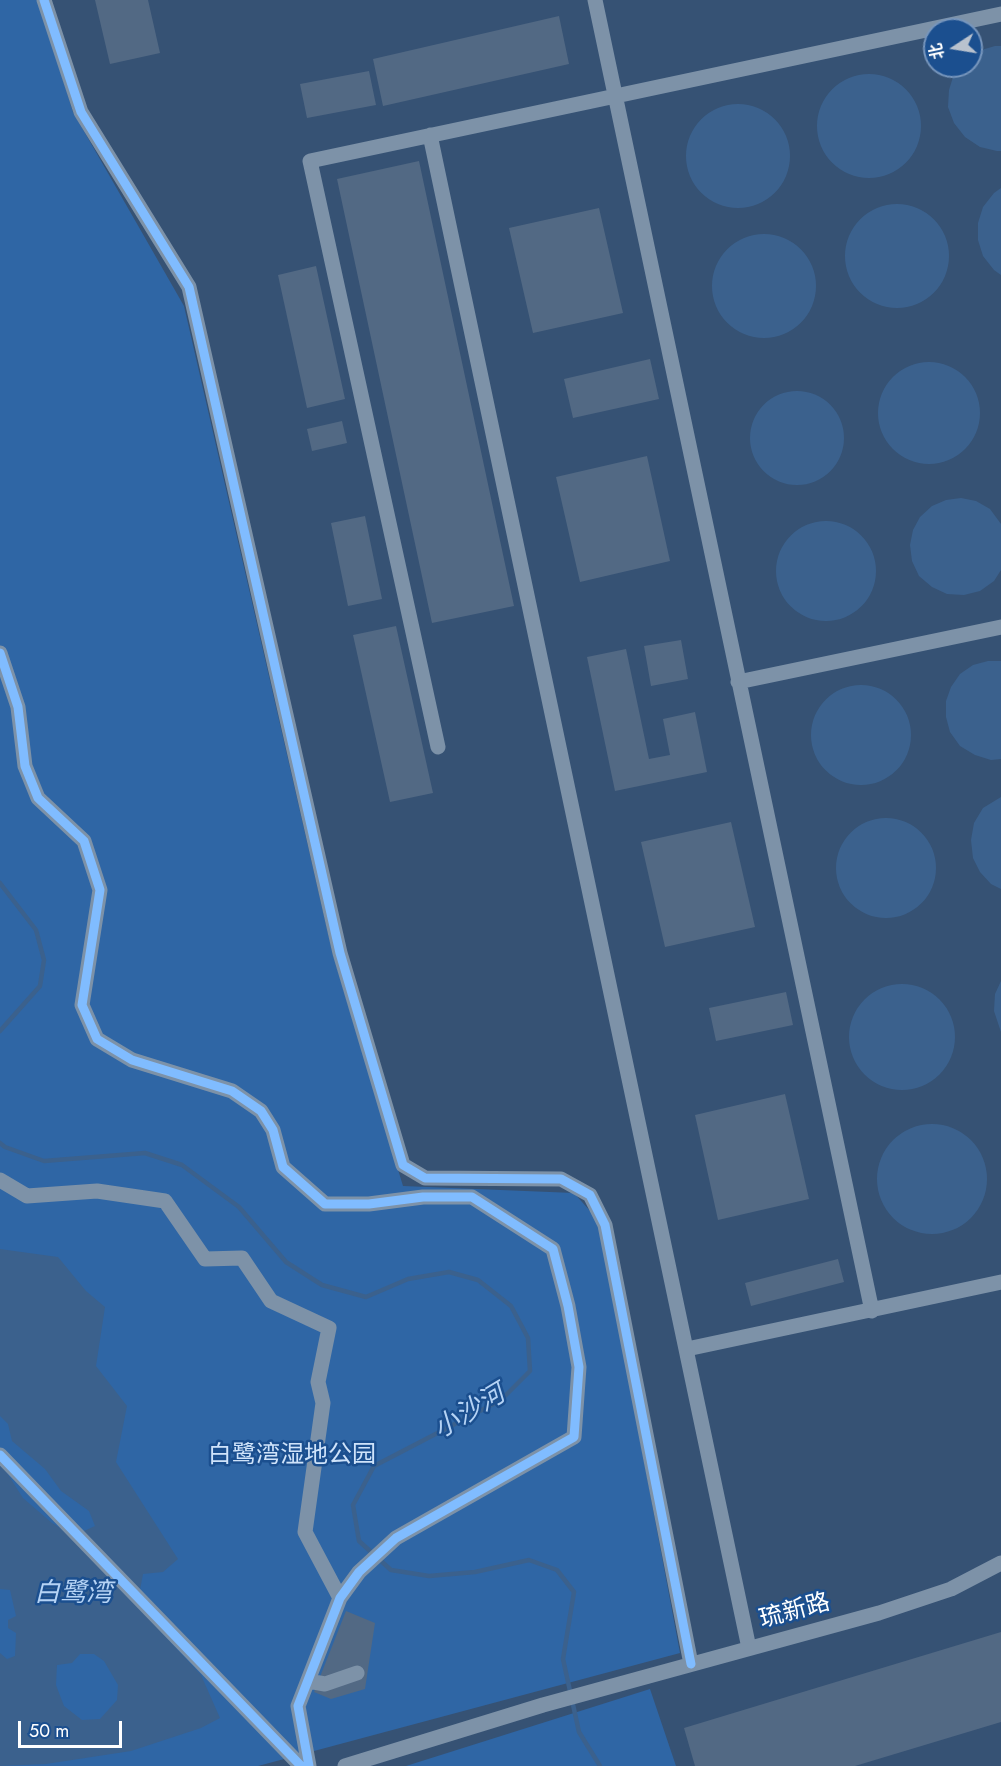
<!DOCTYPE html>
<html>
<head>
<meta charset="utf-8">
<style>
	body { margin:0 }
	#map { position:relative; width:1001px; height:1766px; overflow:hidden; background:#365274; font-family:Jost,"Noto Sans SC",sans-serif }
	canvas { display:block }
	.north { position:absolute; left:923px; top:18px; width:60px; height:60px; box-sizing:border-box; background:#1b4f8f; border:2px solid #7695bc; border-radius:50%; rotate:258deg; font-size:16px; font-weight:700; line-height:24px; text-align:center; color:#fff }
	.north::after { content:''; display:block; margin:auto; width:21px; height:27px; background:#b9c2ce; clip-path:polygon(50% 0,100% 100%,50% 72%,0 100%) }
	.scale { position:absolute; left:18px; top:1721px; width:104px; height:27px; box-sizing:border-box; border:3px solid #fff; border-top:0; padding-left:8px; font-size:18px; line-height:21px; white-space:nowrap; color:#fff; -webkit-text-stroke:4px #1b4f8f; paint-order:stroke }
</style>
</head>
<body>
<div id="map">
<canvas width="1001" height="1766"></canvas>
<div class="north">北</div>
<div class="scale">50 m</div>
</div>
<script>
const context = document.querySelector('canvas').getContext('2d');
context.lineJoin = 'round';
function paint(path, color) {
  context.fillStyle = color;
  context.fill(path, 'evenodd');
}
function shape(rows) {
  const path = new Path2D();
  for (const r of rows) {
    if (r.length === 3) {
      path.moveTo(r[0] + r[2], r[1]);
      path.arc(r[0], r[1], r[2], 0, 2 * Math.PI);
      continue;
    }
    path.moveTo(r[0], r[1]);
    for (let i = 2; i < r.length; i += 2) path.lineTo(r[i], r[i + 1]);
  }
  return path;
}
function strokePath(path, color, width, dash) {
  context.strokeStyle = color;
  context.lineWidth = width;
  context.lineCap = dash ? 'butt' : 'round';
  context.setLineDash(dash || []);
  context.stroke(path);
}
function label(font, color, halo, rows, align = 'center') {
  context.font = font + ' Jost,"Noto Sans SC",sans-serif';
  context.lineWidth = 5;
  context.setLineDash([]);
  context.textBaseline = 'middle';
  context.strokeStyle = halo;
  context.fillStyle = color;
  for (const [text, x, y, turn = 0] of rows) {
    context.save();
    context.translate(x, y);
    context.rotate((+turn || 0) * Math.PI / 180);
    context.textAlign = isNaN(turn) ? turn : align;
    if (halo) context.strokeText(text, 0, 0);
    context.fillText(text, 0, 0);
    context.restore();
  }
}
const green = shape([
	[0,0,38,0,73,112,184,306,333,955,403,1186,574,1193,599,1221,680,1653,258,1766,0,1766],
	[650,1689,676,1766,406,1766]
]);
const water = shape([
	[995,46,1001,46,1001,151,997,151,980,147,965,137,954,123,948,107,949,90,954,74,960,66,971,66,971,56,978,51],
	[869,126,52],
	[738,156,52],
	[1001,188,1001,275,994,270,983,256,978,240,978,223,983,207,994,193],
	[897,256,52],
	[764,286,52],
	[929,413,51],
	[797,438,47],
	[961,498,976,501,990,509,1001,524,1001,570,994,581,980,591,964,595,947,594,932,587,919,576,912,561,910,545,913,530,920,517,932,506,946,500],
	[826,571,50],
	[988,661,1001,661,1001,759,991,760,975,755,960,746,950,732,946,717,946,701,951,687,960,674,973,665],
	[861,735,50],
	[1001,797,1001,889,991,884,980,872,973,858,971,840,974,823,983,808],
	[886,868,50],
	[1001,981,1001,1032,994,1011,995,994],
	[902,1037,53],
	[932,1179,55],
	[0,1249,58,1257,86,1291,105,1307,96,1366,127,1406,116,1462,178,1559,163,1572,143,1574,137,1606,201,1675,220,1718,201,1728,131,1751,46,1764,0,1766,0,1653,7,1659,15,1656,16,1633,8,1628,8,1620,16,1616,10,1590,0,1589,0,1462,23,1498,52,1523,73,1536,95,1526,89,1511,61,1491,45,1469,12,1441,8,1424,0,1416],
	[80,1654,94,1654,104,1661,118,1685,117,1700,100,1719,82,1720,64,1706,56,1685,57,1665,72,1663]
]);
const stream = shape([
	[0,883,36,930,44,960,40,986,0,1031],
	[0,1143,5,1147,44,1161,145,1153,182,1165,239,1207,286,1262,322,1285,366,1297,408,1279,449,1272,478,1280,511,1306,528,1338,530,1371,501,1400,374,1466,353,1505,359,1541,391,1570,429,1576,475,1572,529,1560,557,1570,574,1592,563,1659,579,1732,600,1766]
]);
const building = shape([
	[95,0,148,0,160,53,110,64],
	[559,16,569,64,383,106,373,59],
	[369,71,376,105,307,118,300,84],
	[419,161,514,606,432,623,337,179],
	[599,208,623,313,533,333,509,228],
	[316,266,345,399,307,408,278,275],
	[650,359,659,399,573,418,564,379],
	[342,421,347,443,312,451,307,429],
	[647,456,670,561,580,582,556,477],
	[365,516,382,599,348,606,331,523],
	[396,626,433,793,390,802,353,635],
	[681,640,688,679,651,686,644,646],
	[626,649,649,759,670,755,663,719,695,712,707,772,615,791,587,657],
	[731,822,755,927,665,947,641,842],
	[786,992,793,1025,716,1041,709,1008],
	[785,1094,809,1199,718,1220,695,1115],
	[838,1259,844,1282,751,1306,745,1283],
	[346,1611,375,1623,365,1689,331,1699,314,1692],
	[1001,1632,1001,1722,855,1766,695,1766,684,1728]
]);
const minor = shape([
	[44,0,81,112,189,287,340,953,403,1165,425,1178,561,1179,590,1195,605,1225,691,1664],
	[595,0,872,1311],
	[430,135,749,1648],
	[0,653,18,707,25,766,38,798,84,841,100,890,82,1005,97,1039,132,1060,232,1091,261,1111,273,1130,283,1167,325,1204,369,1204,423,1197,472,1197,553,1249,568,1306,579,1367,574,1437,396,1538,359,1572,340,1598,298,1706,309,1766],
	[738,682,1001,627],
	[438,747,310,161,1001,14],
	[0,1180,27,1196,97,1191,165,1201,205,1259,242,1258,271,1301,329,1328,318,1382,323,1403,305,1532,340,1598],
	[687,1349,1001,1282],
	[0,1455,301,1766],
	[308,1681,325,1684,357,1673],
	[345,1766,543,1705,879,1613,951,1589,1001,1563]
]);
const cycleway = shape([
	[44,0,81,112,189,287,340,953,403,1165,425,1178,561,1179,590,1195,605,1225,691,1664],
	[0,653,18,707,25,766,38,798,84,841,100,890,82,1005,97,1039,132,1060,232,1091,261,1111,273,1130,283,1167,325,1204,369,1204,423,1197,472,1197,553,1249,568,1306,579,1367,574,1437,396,1538,359,1572,340,1598,298,1706,309,1766],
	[0,1455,301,1766]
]);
const parkNames = [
	["白鹭湾湿地公园",292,1456]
];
const streetNames = [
	["琉新路",795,1612,-15]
];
const waterNames = [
	["小沙河",470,1413,-31],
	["白鹭湾",73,1595]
];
paint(green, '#2f66a5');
paint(water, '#3b618d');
strokePath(stream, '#3b618d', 4.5);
paint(building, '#526984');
strokePath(minor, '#7d92a8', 15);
strokePath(cycleway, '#80bcff', 9);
label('24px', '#cfe3fa', '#1b4f8f', parkNames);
label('24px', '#fff', '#1b4f8f', streetNames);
label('italic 26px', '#b5d3f5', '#1b4f8f', waterNames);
</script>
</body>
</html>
